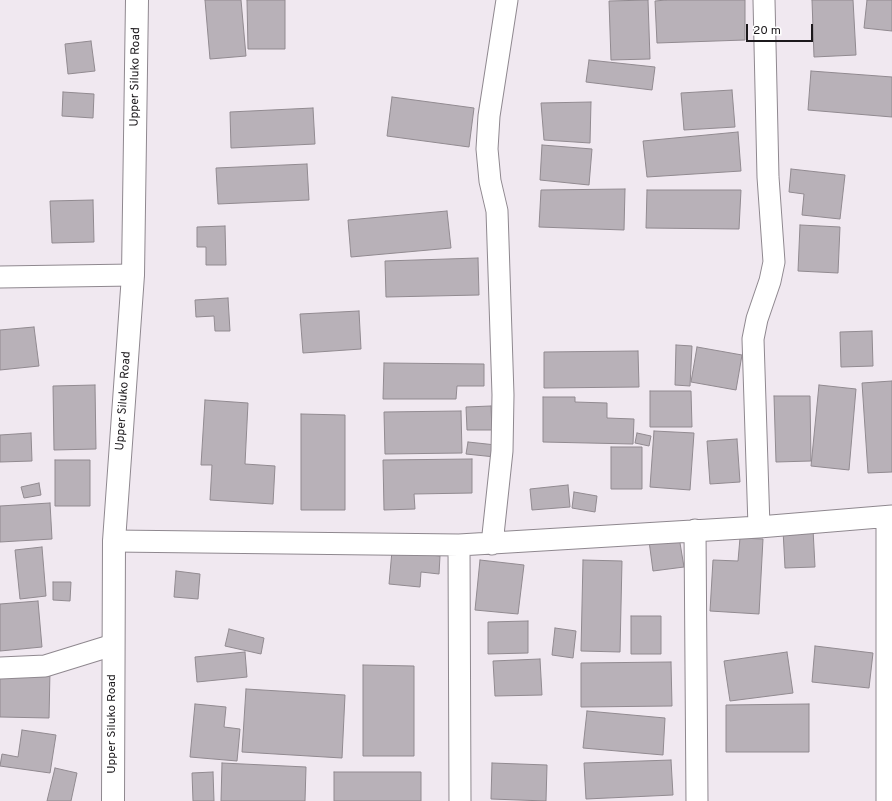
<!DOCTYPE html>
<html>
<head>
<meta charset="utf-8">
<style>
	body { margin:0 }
	#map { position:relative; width:892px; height:801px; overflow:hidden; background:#f0e8f0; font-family:Overpass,sans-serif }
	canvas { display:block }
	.scale { position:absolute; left:746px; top:24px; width:67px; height:18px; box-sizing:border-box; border:2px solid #1c191c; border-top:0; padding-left:5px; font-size:12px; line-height:14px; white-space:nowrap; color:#1c191c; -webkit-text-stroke:3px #fff; paint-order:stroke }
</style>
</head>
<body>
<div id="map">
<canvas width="892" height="801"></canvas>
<div class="scale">20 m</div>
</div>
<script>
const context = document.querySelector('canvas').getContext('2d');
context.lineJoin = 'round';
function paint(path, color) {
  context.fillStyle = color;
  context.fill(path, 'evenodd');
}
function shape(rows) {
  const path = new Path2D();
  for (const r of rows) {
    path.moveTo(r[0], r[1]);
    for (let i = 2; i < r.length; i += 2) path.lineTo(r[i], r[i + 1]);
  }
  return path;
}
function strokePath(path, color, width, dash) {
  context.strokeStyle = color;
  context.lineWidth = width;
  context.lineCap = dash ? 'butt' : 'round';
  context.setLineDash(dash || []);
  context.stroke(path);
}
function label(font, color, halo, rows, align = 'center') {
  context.font = font + ' Overpass,sans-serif';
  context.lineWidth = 3.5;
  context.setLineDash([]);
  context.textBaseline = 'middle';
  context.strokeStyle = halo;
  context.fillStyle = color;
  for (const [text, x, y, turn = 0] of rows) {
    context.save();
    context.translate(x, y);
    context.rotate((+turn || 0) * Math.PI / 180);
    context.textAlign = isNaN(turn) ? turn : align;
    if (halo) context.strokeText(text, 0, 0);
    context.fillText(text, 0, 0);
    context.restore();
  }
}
const building = shape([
	[205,0,241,0,246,56,210,59,205,0],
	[247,0,285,0,285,49,248,49,247,0],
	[648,0,650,59,611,60,609,1,648,0],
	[666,0,745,0,745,40,657,43,655,1,666,0],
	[812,0,853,0,856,55,814,57,812,0],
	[867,0,892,0,892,31,864,28,867,0],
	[91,41,95,71,68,74,65,44,91,41],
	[589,60,655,67,652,90,586,82,589,60],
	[811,71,892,77,892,117,808,110,811,71],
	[732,90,735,127,684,130,681,93,732,90],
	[63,92,94,94,93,118,62,116,63,92],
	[392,97,474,108,469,147,387,136,392,97],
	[591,102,590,143,544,140,541,103,591,102],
	[313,108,315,144,231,148,230,112,313,108],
	[738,132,741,171,647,177,643,141,738,132],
	[542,145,592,149,589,185,540,180,542,145],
	[307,164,309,200,218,204,216,168,307,164],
	[791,169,845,175,840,219,802,215,804,194,789,192,791,169],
	[625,189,624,230,539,227,541,190,625,189],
	[647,190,741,190,739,229,646,228,647,190],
	[93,200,94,242,52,243,50,201,93,200],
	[447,211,451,248,351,257,348,220,447,211],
	[800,225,840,227,838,273,798,271,800,225],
	[225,226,226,265,206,265,206,247,197,247,197,227,225,226],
	[478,258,479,295,386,297,385,261,478,258],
	[228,298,230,331,215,331,214,316,196,317,195,300,228,298],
	[359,311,361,349,303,353,300,314,359,311],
	[34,327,39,366,0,370,0,330,34,327],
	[872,331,873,366,841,367,840,332,872,331],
	[676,345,692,346,690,386,675,385,676,345],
	[697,347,742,355,736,390,691,382,697,347],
	[638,351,639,387,544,388,544,352,638,351],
	[384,363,484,364,484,386,457,386,456,399,383,399,384,363],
	[892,381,892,472,868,473,862,383,892,381],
	[95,385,96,449,54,450,53,386,95,385],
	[819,385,856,389,849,470,811,466,819,385],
	[650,391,691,391,692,427,650,427,650,391],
	[774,396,810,396,811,461,776,462,774,396],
	[543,397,575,397,575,402,607,403,607,418,634,419,633,444,543,442,543,397],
	[205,400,248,403,245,464,275,466,273,504,210,500,212,465,201,465,205,400],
	[491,406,492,430,467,430,466,407,491,406],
	[461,411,462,453,385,454,384,412,461,411],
	[301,414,345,415,345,510,301,510,301,414],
	[654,431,694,433,690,490,650,487,654,431],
	[31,433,32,461,0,462,0,435,31,433],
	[637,433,651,436,649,446,635,443,637,433],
	[737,439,740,482,710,484,707,441,737,439],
	[468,442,496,445,495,457,466,454,468,442],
	[611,447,642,447,642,489,611,489,611,447],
	[472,459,472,493,414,494,415,509,384,510,383,460,472,459],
	[55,460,90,460,90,506,55,506,55,460],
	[39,483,41,495,24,498,21,487,39,483],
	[568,485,570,507,532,510,530,489,568,485],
	[574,492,597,496,595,512,572,508,574,492],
	[50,503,52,539,0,542,0,506,50,503],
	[813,529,815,567,785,568,783,530,813,529],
	[679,537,684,567,653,571,649,541,679,537],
	[740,538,763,539,759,614,710,611,713,560,738,561,740,538],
	[42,547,46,596,20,599,15,550,42,547],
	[392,551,440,556,439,574,421,572,420,587,389,584,392,551],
	[480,560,524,565,518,614,475,610,480,560],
	[583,560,622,561,620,652,581,651,583,560],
	[176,571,200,574,198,599,174,597,176,571],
	[53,582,71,582,70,601,53,600,53,582],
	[38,601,42,647,0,651,0,604,38,601],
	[631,616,661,616,661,654,631,654,631,616],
	[528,621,528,653,488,654,488,622,528,621],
	[555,628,576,631,573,658,552,655,555,628],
	[229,629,264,638,261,654,225,646,229,629],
	[815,646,873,653,869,688,812,682,815,646],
	[245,652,247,677,197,682,195,657,245,652],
	[787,652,793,693,730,701,724,661,787,652],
	[540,659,542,695,495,696,493,661,540,659],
	[671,662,672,706,581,707,581,663,671,662],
	[363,665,414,666,414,756,363,756,363,665],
	[0,671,50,671,49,718,0,717,0,671],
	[246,689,345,695,342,758,242,752,246,689],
	[195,704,226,707,224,727,240,729,237,761,190,757,195,704],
	[809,704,809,752,726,752,726,705,809,704],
	[587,711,665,718,663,755,583,748,587,711],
	[22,730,56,735,50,773,0,766,2,754,18,757,22,730],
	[671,760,673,795,586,799,584,763,671,760],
	[222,763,306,767,305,801,221,801,222,763],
	[492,763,547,765,546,801,491,799,492,763],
	[55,768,77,773,71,801,47,801,55,768],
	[213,772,214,801,193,801,192,773,213,772],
	[334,772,421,772,421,801,334,801,334,772]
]);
const minor = shape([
	[0,277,133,275],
	[887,517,887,801],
	[759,527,753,339,757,319,770,281,774,262,768,177,764,0],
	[695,530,697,801],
	[114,541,459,545,759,527,892,516],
	[492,544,502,451,503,395,497,211,490,181,487,149,489,116,507,0],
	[459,545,460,801],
	[0,668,45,666,113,645]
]);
const primary = shape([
	[113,801,114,541,133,275,137,0]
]);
const streetNames = [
	["Upper Siluko Road",136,77,-89],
	["Upper Siluko Road",124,401,-86],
	["Upper Siluko Road",113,724,-90]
];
paint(building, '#b8b1b8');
strokePath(building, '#918a90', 1);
strokePath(minor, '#8f888f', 23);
strokePath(primary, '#8f888f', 24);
strokePath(minor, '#fff', 21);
strokePath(primary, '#fff', 22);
label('12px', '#1c191c', '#fff', streetNames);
</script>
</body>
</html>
